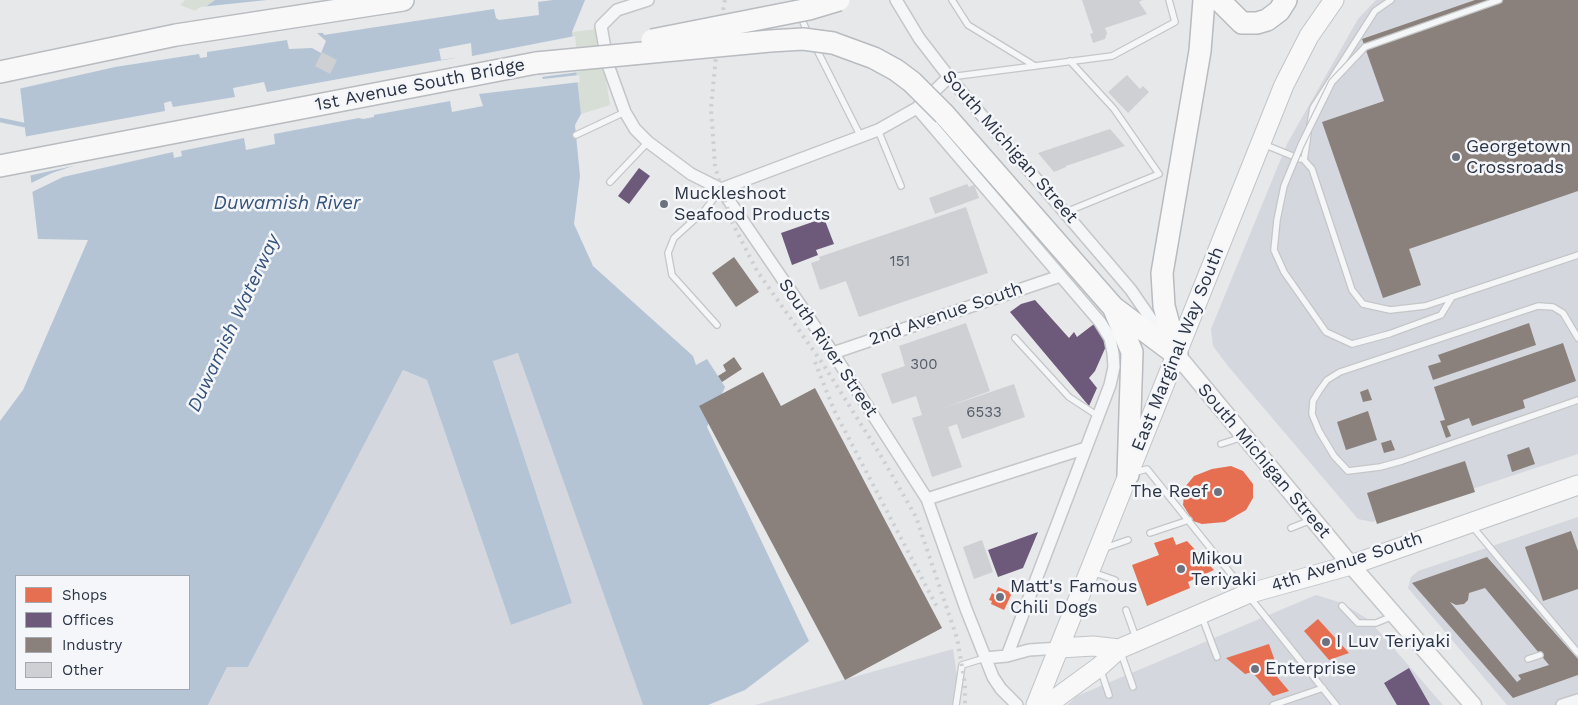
<!DOCTYPE html>
<html>
<head>
<meta charset="utf-8">
<style>
	body { margin:0 }
	#map { position:relative; width:1578px; height:705px; overflow:hidden; background:#e6e8ea; font-family:"Work Sans",sans-serif }
	canvas { display:block }
	.legend { position:absolute; left:15px; top:575px; width:175px; height:115px; box-sizing:border-box; background:#f4f6f9; border:1px solid #a4a8b1; margin:0; padding:6px 9px; list-style:none; font-size:15px; color:#2b3445 }
	.legend li { display:flex; align-items:center; gap:10px; height:25px }
	.legend b { width:25px; border:1px solid #a4a8b1 }
</style>
</head>
<body>
<div id="map">
<canvas width="1578" height="705"></canvas>
<ul class="legend">
<li><b style="height:14px;background:#e76f51"></b>Shops</li>
<li><b style="height:14px;background:#6d597a"></b>Offices</li>
<li><b style="height:14px;background:#8a817c"></b>Industry</li>
<li><b style="height:14px;background:#ced0d3"></b>Other</li>
</ul>
</div>
<script>
const context = document.querySelector('canvas').getContext('2d');
context.lineJoin = 'round';
function paint(path, color) {
  context.fillStyle = color;
  context.fill(path, 'evenodd');
}
function shape(rows) {
  const path = new Path2D();
  for (const r of rows) {
    path.moveTo(r[0], r[1]);
    for (let i = 2; i < r.length; i += 2) path.lineTo(r[i], r[i + 1]);
  }
  return path;
}
function strokePath(path, color, width, dash) {
  context.strokeStyle = color;
  context.lineWidth = width;
  context.lineCap = dash ? 'butt' : 'round';
  context.setLineDash(dash || []);
  context.stroke(path);
}
function label(font, color, halo, rows, align = 'center') {
  context.font = font + ' "Work Sans",sans-serif';
  context.lineWidth = 5;
  context.setLineDash([]);
  context.textBaseline = 'middle';
  context.strokeStyle = halo;
  context.fillStyle = color;
  for (const [text, x, y, turn = 0] of rows) {
    context.save();
    context.translate(x, y);
    context.rotate((+turn || 0) * Math.PI / 180);
    context.textAlign = isNaN(turn) ? turn : align;
    if (halo) context.strokeText(text, 0, 0);
    context.fillText(text, 0, 0);
    context.restore();
  }
}
const built = shape([
	[1376,0,1578,0,1578,454,1372,522,1358,519,1228,366,1213,346,1211,329,1287,144,1358,19],
	[519,353,643,705,208,705,227,667,248,667,403,370,427,380,511,625,572,603,493,360],
	[1578,517,1578,705,1507,705,1408,588,1411,577,1418,571],
	[1316,595,1342,603,1369,620,1443,705,1067,705,1077,696],
	[953,649,957,676,958,705,755,705]
]);
const green = shape([
	[185,0,215,0,198,12,180,5],
	[598,29,610,105,581,114,572,32]
]);
const water = shape([
	[215,0,585,0,572,32,581,114,575,125,580,176,574,224,593,266,693,356,696,365,707,359,725,387,707,427,809,641,745,690,708,705,643,705,518,353,493,361,572,603,511,625,427,380,403,370,248,667,227,667,208,705,0,705,0,421,23,390,88,240,38,239,17,61,180,25],
	[16,576,189,576,189,689,16,689]
]);
const pier = shape([
	[267,0,553,0,538,2,539,15,499,20,496,18,494,9,324,35,323,33,317,33,326,41,321,53,312,48,289,49,287,40,207,52,207,57,200,58,199,54,115,67,18,89,14,61,16,58,179,22,200,7],
	[575,36,579,72,542,77,543,79,579,75,580,82,479,94,483,106,452,112,450,101,374,115,374,117,363,119,359,118,274,134,275,144,246,150,244,138,181,151,182,156,174,158,173,152,63,177,30,193,29,184,52,173,73,166,28,176,23,137,165,111,164,103,171,101,173,107,235,97,233,88,264,82,267,92,460,57,441,60,439,49,471,43,472,56]
]);
const shops = shape([
	[1231,466,1243,471,1253,484,1253,498,1246,510,1225,522,1202,524,1193,521,1183,505,1185,487,1194,476,1212,469],
	[1173,537,1176,545,1187,541,1214,570,1188,582,1190,588,1147,606,1132,565,1159,555,1154,543],
	[998,587,1012,593,1004,610,991,604,992,601,989,600,992,593,995,595],
	[1318,619,1349,653,1329,660,1304,631],
	[1269,644,1276,664,1268,666,1289,691,1273,696,1252,672,1245,674,1226,658]
]);
const offices = shape([
	[639,168,650,176,629,204,618,196],
	[824,218,834,244,816,250,818,255,792,265,781,233],
	[1035,300,1069,338,1074,332,1077,337,1094,324,1107,344,1095,371,1089,378,1097,388,1089,406,1010,312,1021,304],
	[1038,532,1023,568,998,577,988,550],
	[1409,668,1430,705,1397,705,1384,683]
]);
const industry = shape([
	[1475,0,1578,0,1578,191,1409,249,1421,285,1383,298,1322,122,1384,101,1362,39],
	[734,257,759,292,736,307,712,273],
	[1529,323,1536,345,1433,380,1428,366,1441,362,1438,355],
	[1563,343,1576,381,1523,400,1525,408,1472,426,1469,418,1447,426,1451,436,1446,438,1440,421,1445,420,1434,387],
	[734,357,742,369,722,382,718,376,726,371,723,365],
	[763,372,781,406,815,388,942,628,845,680,699,406],
	[1368,389,1372,400,1363,402,1360,392],
	[1368,411,1377,440,1346,450,1337,422],
	[1391,440,1395,450,1384,453,1381,443],
	[1529,447,1535,464,1512,472,1507,455],
	[1465,461,1475,492,1377,524,1367,493],
	[1571,531,1578,551,1578,589,1543,601,1525,547],
	[1487,557,1578,659,1578,675,1513,698,1412,583],
	[1485,588,1549,665,1518,675,1521,679,1517,682,1450,602,1456,605,1464,604,1468,600,1469,593]
]);
const stream = shape([
	[0,120,24,125]
]);
const building = shape([
	[1082,0,1143,0,1139,2,1147,14,1105,28,1107,33,1105,39,1093,43,1090,34,1093,33],
	[322,52,337,60,330,74,315,66],
	[1127,75,1140,89,1143,86,1149,92,1128,113,1108,92],
	[1110,129,1125,146,1066,166,1066,167,1054,172,1038,153],
	[967,184,969,187,974,185,979,198,935,214,929,198],
	[966,207,988,273,859,317,846,281,820,290,811,263,820,260,819,257],
	[966,323,990,391,941,409,1014,384,1025,417,962,439,957,424,948,427,962,467,932,477,912,418,922,415,916,396,892,404,881,374,905,366,899,346],
	[982,540,993,572,974,579,963,547]
]);
const lane = shape([
	[798,0,800,15,809,36],
	[952,0,968,25,1035,66],
	[815,46,861,137],
	[1365,47,1499,0],
	[950,77,1112,56,1175,22,1169,0],
	[1310,125,1313,108,1375,11,1391,0],
	[878,130,901,186],
	[1308,134,1304,160,1312,169,1352,290,1363,304,1390,310,1425,306,1578,255],
	[576,135,625,112],
	[1263,144,1300,159],
	[610,182,648,142],
	[1066,212,1159,174,1114,109,1070,61],
	[717,325,672,275,668,253,674,238,705,210,721,189],
	[1389,334,1441,315,1452,297],
	[1015,338,1069,397,1098,416],
	[1578,338,1563,313,1553,307,1538,306,1340,372,1327,380,1319,391,1313,401,1312,414,1319,431,1334,456,1348,471,1380,467,1402,461,1578,400],
	[1221,444,1243,437],
	[1133,473,1147,469,1336,705],
	[1472,526,1578,653],
	[1291,528,1311,520],
	[1150,533,1189,520],
	[1102,549,1128,540],
	[1092,572,1115,580],
	[1342,606,1358,623,1376,623,1393,616],
	[1126,610,1136,638],
	[1202,617,1217,657],
	[1121,653,1133,687],
	[1528,659,1540,655],
	[1101,671,1109,695],
	[956,705,962,665,985,658],
	[1273,705,1323,688]
]);
const street = shape([
	[648,0,617,10,601,26,608,65,625,112,635,129,648,142,691,174,721,189,833,353,927,499,966,609,993,677,1001,689,1017,705],
	[896,0,919,38,949,77,1131,290,1164,338],
	[917,108,1100,322,1110,338,1113,353,1114,367,1110,385,1007,656],
	[721,189,878,130,917,108,949,77],
	[833,353,1060,276],
	[927,499,1086,448],
	[985,658,1007,656,1029,650,1060,648],
	[1562,705,1578,700]
]);
const secondary = shape([
	[1177,355,1351,565,1473,705]
]);
const primary = shape([
	[1060,648,1093,646,1119,649],
	[1036,705,1284,85,1309,36,1334,0],
	[1047,705,1099,667,1119,649,1247,594,1351,565,1578,485]
]);
const highway = shape([
	[1219,0,1242,23,1257,23,1267,20,1279,11,1286,0],
	[0,72,176,35,403,0],
	[944,114,1113,307,1177,355],
	[0,166,536,63],
	[1114,309,1132,352,1128,475],
	[1177,355,1164,306,1162,273,1200,51,1204,0]
]);
const rail = shape([
	[725,0,718,36,711,108,715,165,721,189,732,222,757,271,823,364,881,456,916,517,957,638,965,684,965,705],
	[815,362,834,410,938,609]
]);
const laneBridge = shape([
	[1365,47,1332,82,1301,145,1284,186,1277,220,1274,250,1284,272,1326,332,1352,344,1389,334]
]);
const highwayBridge = shape([
	[652,40,809,9,839,0],
	[536,63,770,41,803,39,833,43,874,58,896,70,912,82,944,114]
]);
const markers = [
	[1456,157,5,"#6c737f"],
	[664,204,5,"#6c737f"],
	[1218,492,5,"#6c737f"],
	[1181,569,5,"#6c737f"],
	[1000,597,5,"#6c737f"],
	[1326,642,5,"#6c737f"],
	[1255,669,5,"#6c737f"]
];
const numberNames = [
	["151",900,262],
	["300",924,365],
	["6533",984,413]
];
const streetNames = [
	["1st Avenue South Bridge",420,85,-11],
	["South Michigan Street",1010,147,49],
	["2nd Avenue South",946,314,-19],
	["South River Street",828,348,56],
	["East Marginal Way South",1178,349,-68],
	["South Michigan Street",1264,461,50],
	["4th Avenue South",1347,562,-18]
];
const poiNames = [
	["Georgetown",1466,147],
	["Crossroads",1466,168],
	["Muckleshoot",674,194],
	["Seafood Products",674,215],
	["The Reef",1208,492,"right"],
	["Mikou",1191,559],
	["Teriyaki",1191,580],
	["Matt's Famous",1010,587],
	["Chili Dogs",1010,608],
	["I Luv Teriyaki",1336,642],
	["Enterprise",1265,669]
];
const waterNames = [
	["Duwamish River",287,203],
	["Duwamish Waterway",234,323,-65]
];
paint(built, '#d4d7dd');
paint(green, '#d6ded6');
paint(water, '#b4c4d5');
paint(pier, '#e6e8ea');
paint(shops, '#e76f51');
paint(offices, '#6d597a');
paint(industry, '#8a817c');
strokePath(stream, '#b4c4d5', 4.5);
paint(building, '#ced0d3');
strokePath(lane, '#c4c6c8', 8);
strokePath(street, '#c4c6c8', 14);
strokePath(secondary, '#c4c6c8', 19);
strokePath(primary, '#c2c5c8', 21);
strokePath(highway, '#b8bbbf', 24);
strokePath(lane, '#f5f6f7', 5.5);
strokePath(street, '#f5f6f7', 11);
strokePath(secondary, '#f8f8f8', 16);
strokePath(primary, '#f8f8f8', 19);
strokePath(highway, '#f8f8f8', 21);
strokePath(rail, '#cecfd2', 4, [2.5, 5]);
strokePath(laneBridge, '#c4c6c8', 8, []);
strokePath(highwayBridge, '#b8bbbf', 24, []);
strokePath(laneBridge, '#f5f6f7', 5.5);
strokePath(highwayBridge, '#f8f8f8', 21);
for (const [x, y, r, color] of markers) {
  const dot = new Path2D();
  dot.arc(x, y, r, 0, 2 * Math.PI);
  context.fillStyle = color;
  context.fill(dot);
  strokePath(dot, '#f4f6f9', 2);
}
label('15px', '#545c69', null, numberNames);
label('18px', '#2b3445', '#f4f6f9', streetNames);
label('18px', '#2b3445', '#f4f6f9', poiNames, 'left');
label('italic 19px', '#34527a', '#f4f6f9', waterNames);
</script>
</body>
</html>
